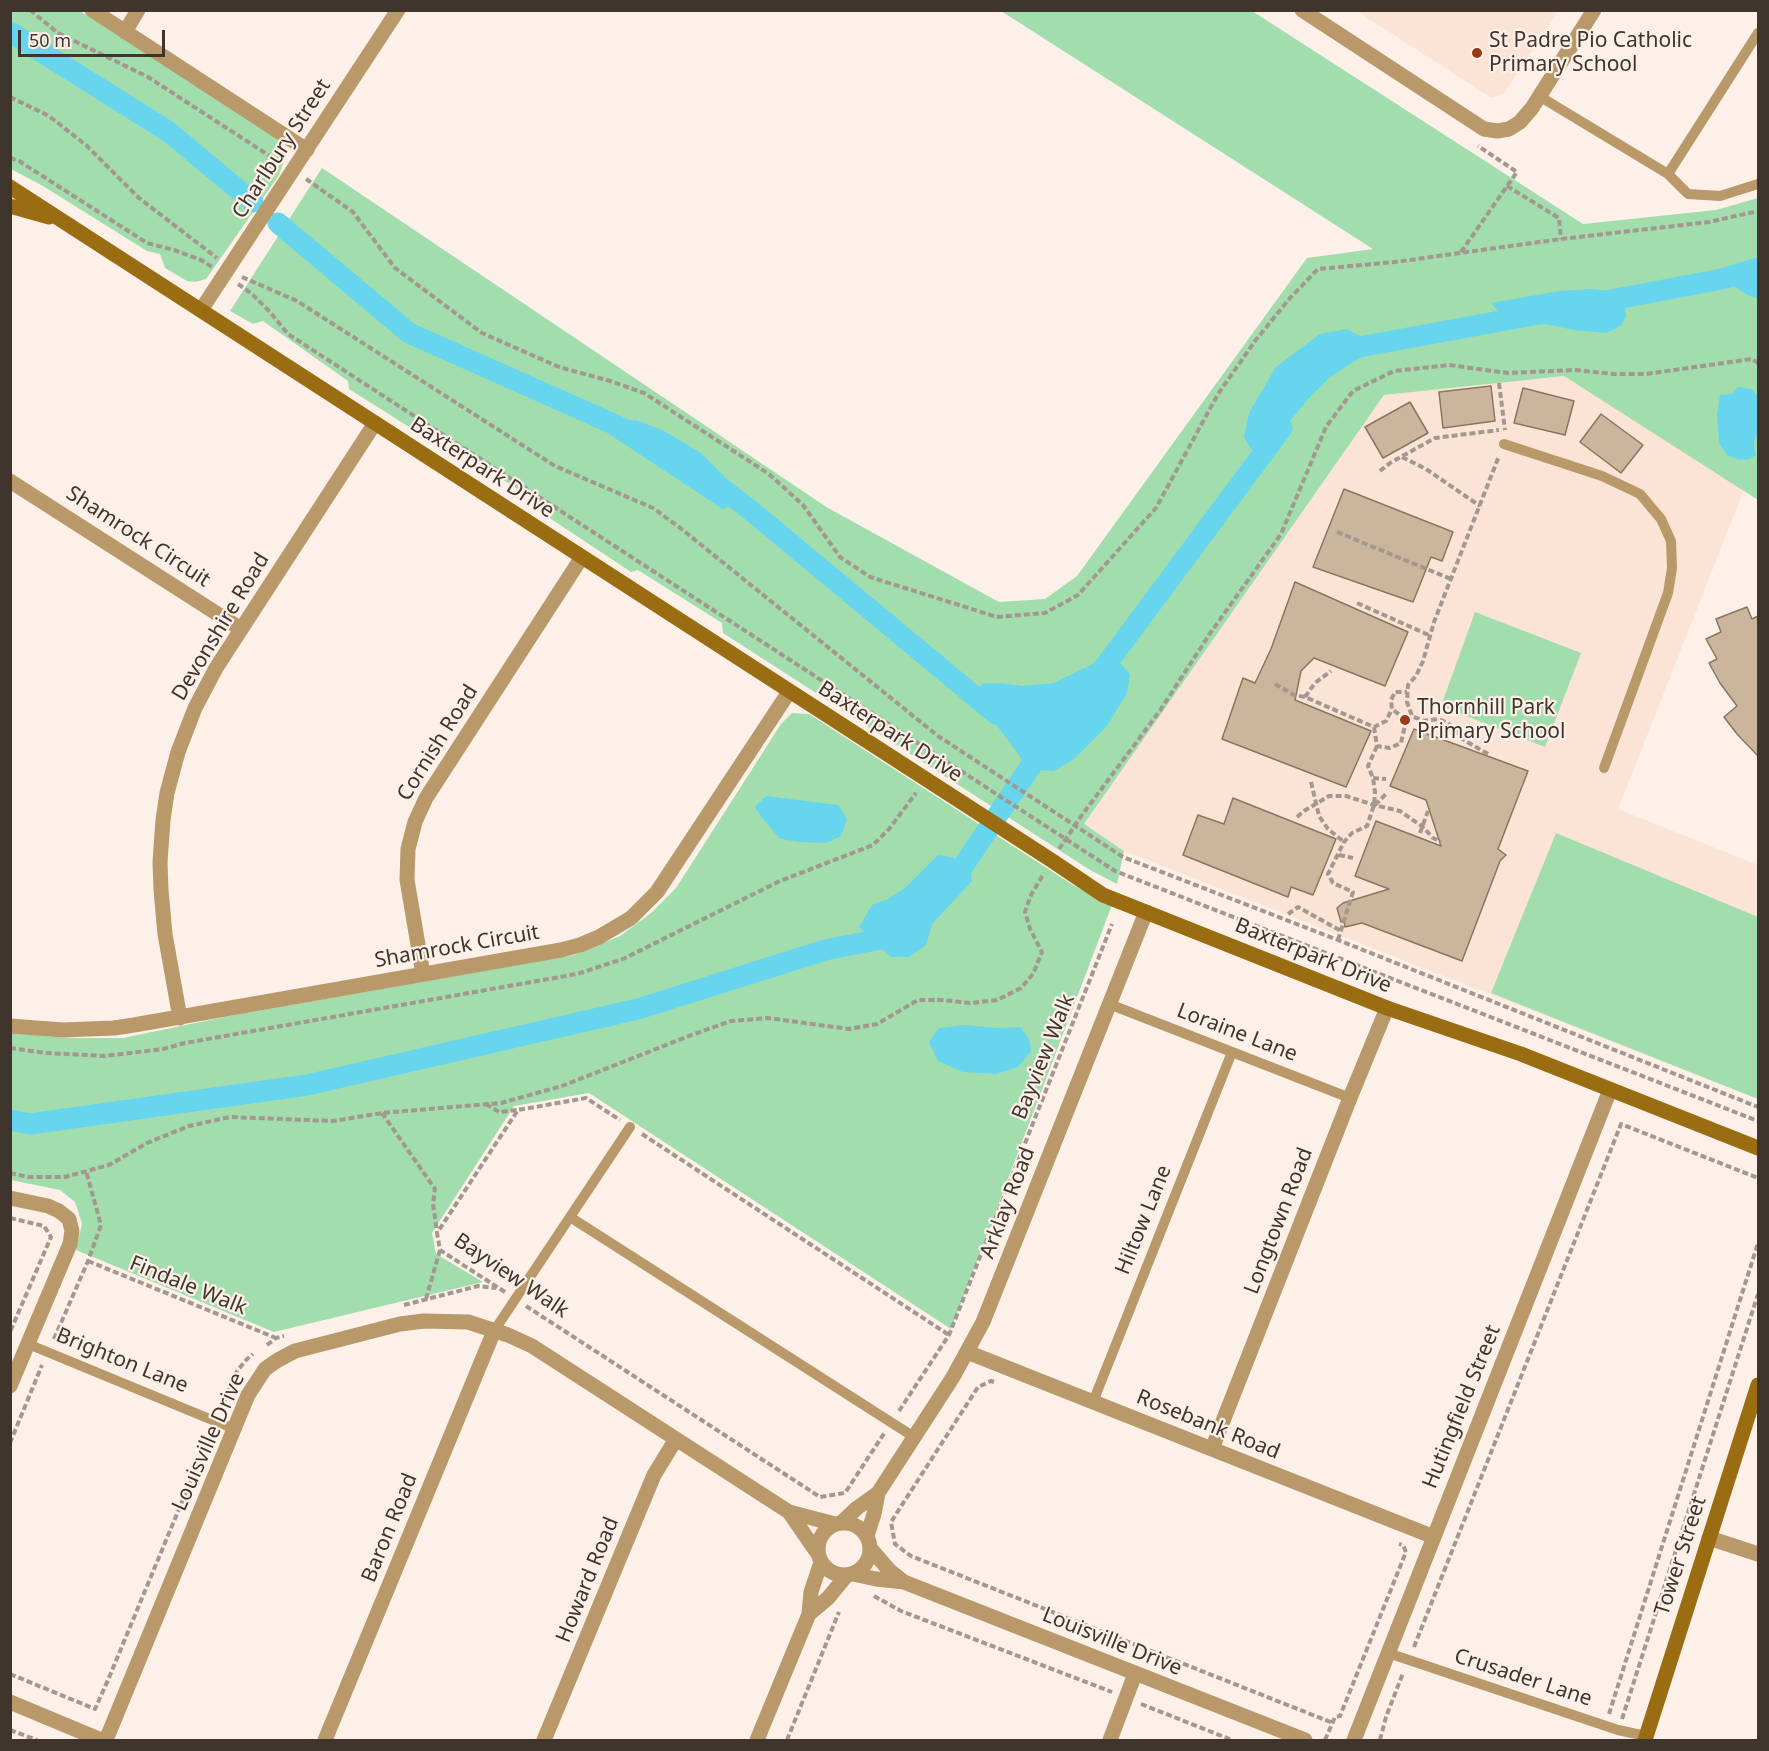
<!DOCTYPE html>
<html>
<head>
<meta charset="utf-8">
<style>
	body { margin:0 }
	#map { position:relative; width:1769px; height:1751px; overflow:hidden; background:#fcf0e8; font-family:"Noto Sans",sans-serif }
	canvas { display:block }
	.frame { position:absolute; inset:0; border:12px solid #40352d; pointer-events:none }
	.scale { position:absolute; left:18px; top:30px; width:147px; height:27px; box-sizing:border-box; border:3px solid #40352d; border-top:0; padding-left:8px; font-size:18px; line-height:21px; white-space:nowrap; color:#40352d; -webkit-text-stroke:4px #fcf0e8; paint-order:stroke }
</style>
</head>
<body>
<div id="map">
<canvas width="1769" height="1751"></canvas>
<div class="frame"></div>
<div class="scale">50 m</div>
</div>
<script>
const context = document.querySelector('canvas').getContext('2d');
context.lineJoin = 'round';
function paint(path, color) {
  context.fillStyle = color;
  context.fill(path, 'evenodd');
}
function shape(rows) {
  const path = new Path2D();
  for (const r of rows) {
    if (r.length === 3) {
      path.moveTo(r[0] + r[2], r[1]);
      path.arc(r[0], r[1], r[2], 0, 2 * Math.PI);
      continue;
    }
    path.moveTo(r[0], r[1]);
    for (let i = 2; i < r.length; i += 2) path.lineTo(r[i], r[i + 1]);
  }
  return path;
}
function strokePath(path, color, width, dash) {
  context.strokeStyle = color;
  context.lineWidth = width;
  context.lineCap = dash ? 'butt' : 'round';
  context.setLineDash(dash || []);
  context.stroke(path);
}
function label(font, color, halo, rows, align = 'center') {
  context.font = font + ' "Noto Sans",sans-serif';
  context.lineWidth = 4.5;
  context.setLineDash([]);
  context.textBaseline = 'middle';
  context.strokeStyle = halo;
  context.fillStyle = color;
  for (const [text, x, y, turn = 0] of rows) {
    context.save();
    context.translate(x, y);
    context.rotate((+turn || 0) * Math.PI / 180);
    context.textAlign = isNaN(turn) ? turn : align;
    if (halo) context.strokeText(text, 0, 0);
    context.fillText(text, 0, 0);
    context.restore();
  }
}
const built = shape([
	[1357,11,1558,11,1503,95,1491,98],
	[1564,375,1744,490,1618,809,1758,865,1758,1099,1124,851,1083,824,1384,395]
]);
const green = shape([
	[10,11,80,11,272,135,284,146,285,158,279,175,206,279,196,282,187,281,165,268,160,254,147,251,43,186,11,169],
	[1001,11,1252,11,1583,224,1716,210,1758,198,1758,500,1564,376,1384,395,1084,824,1124,851,1117,884,1090,870,723,633,722,623,638,570,631,572,548,517,547,508,421,427,414,430,349,389,348,381,263,321,253,324,230,311,322,168,828,508,999,602,1045,599,1077,576,1307,258,1373,249],
	[1475,612,1581,653,1545,747,1441,706],
	[792,713,809,714,1073,885,1112,905,951,1329,589,1093,514,1106,432,1233,436,1254,483,1282,274,1332,76,1250,82,1224,75,1202,60,1190,11,1180,11,1033,67,1038,123,1038,229,1016,574,955,620,936,651,913,676,888,781,724],
	[1556,833,1758,917,1758,1099,1491,993]
]);
const water = shape([
	[1758,268,1758,299,1748,295,1722,279],
	[1591,289,1619,292,1623,298,1626,316,1621,326,1606,333,1574,330,1517,318,1498,311,1491,303,1560,291],
	[1346,329,1360,336,1359,347,1355,360,1329,378,1307,400,1266,451,1251,449,1244,437,1249,413,1276,367,1320,334],
	[1738,387,1752,389,1758,397,1758,435,1755,437,1754,447,1756,455,1749,459,1739,460,1727,455,1719,443,1717,415,1720,395,1732,394],
	[636,420,664,431,701,453,723,475,735,498,724,510,609,434,611,423],
	[1119,662,1130,674,1127,693,1107,726,1075,758,1054,771,1027,769,1017,752,975,697,982,684,998,683,1023,686,1054,683,1095,663],
	[766,796,838,805,847,819,841,836,826,843,801,842,780,839,762,818,755,807],
	[938,855,951,857,964,864,971,874,972,881,932,924,926,945,909,957,891,957,859,927,872,905,888,899,905,888],
	[965,1025,997,1028,1020,1027,1030,1041,1031,1051,1018,1067,996,1074,963,1072,938,1061,929,1042,939,1028]
]);
const canal = shape([
	[10,32,169,132,253,202],
	[278,223,409,333,638,435],
	[1595,303,1722,279,1758,268],
	[1335,360,1359,347,1544,313],
	[712,481,749,509,996,714],
	[1091,685,1282,428],
	[945,886,957,875,1043,748],
	[10,1120,30,1124,307,1085,638,1009,825,950,886,938,897,929]
]);
const building = shape([
	[1491,386,1495,421,1443,428,1439,392,1491,386],
	[1523,388,1574,401,1565,435,1514,423,1523,388],
	[1410,402,1428,433,1383,458,1365,427,1410,402],
	[1601,414,1643,445,1621,473,1580,442,1601,414],
	[1344,489,1453,532,1442,561,1431,557,1413,602,1313,567,1344,489],
	[1295,582,1408,632,1385,686,1314,658,1301,671,1295,700,1371,731,1346,787,1222,739,1243,678,1255,683,1271,649,1295,582],
	[1747,607,1752,619,1758,616,1758,756,1737,734,1724,717,1737,706,1720,683,1709,663,1717,659,1706,639,1721,632,1716,619,1747,607],
	[1414,729,1528,771,1498,849,1506,855,1500,861,1462,961,1362,923,1345,927,1344,922,1341,922,1337,908,1343,903,1389,889,1355,876,1376,821,1441,846,1426,800,1390,786,1414,729],
	[1233,798,1336,839,1313,895,1291,887,1288,897,1183,855,1198,815,1224,824,1233,798]
]);
const path = shape([
	[30,10,58,33,148,77,279,162],
	[10,97,49,116,86,145,139,198,217,258],
	[10,158,19,161,147,243,174,250,201,260,212,267],
	[306,179,353,212,395,268,482,333,559,367,610,381,644,393,769,474,803,505,840,557,870,577,997,617,1045,613,1078,595,1156,508,1218,394,1255,341,1290,298,1318,269,1395,262,1561,239,1709,222,1758,211],
	[1507,186,1559,218,1561,239],
	[1461,252,1517,172,1478,146],
	[242,277,297,301,555,466,653,508,679,527,938,736,1123,857,1338,940,1758,1107],
	[238,284,251,293,270,312,288,334,1115,871,1758,1121],
	[1499,383,1505,430],
	[1402,457,1426,469,1480,506],
	[1380,471,1390,463,1435,438,1499,430],
	[1337,532,1451,579],
	[1357,603,1431,636],
	[1275,684,1294,695,1305,697,1374,727,1386,721,1392,709],
	[1305,697,1315,683,1331,671],
	[1407,716,1401,716,1392,709,1391,700,1395,692,1407,692],
	[1374,727,1377,746,1390,748,1401,743,1407,716],
	[1488,754,1464,740,1448,723,1438,719,1423,721,1412,716,1407,702,1408,685,1416,676,1423,661,1434,622,1499,456],
	[1373,778,1386,779],
	[1311,782,1319,816,1328,829,1344,842],
	[1375,805,1386,794],
	[1297,817,1304,811,1329,796,1346,796,1374,805,1400,811,1423,827,1433,838,1441,842],
	[1420,833,1428,811],
	[1059,849,1082,815,1159,712,1211,632,1281,534,1326,427,1353,391,1394,371,1449,365,1508,373,1575,370,1614,374,1646,374,1752,359,1758,363],
	[1339,855,1353,858],
	[1288,914,1298,907,1341,931],
	[1338,940,1353,892,1333,883,1328,874,1344,842,1352,833,1367,826,1374,805,1375,792,1373,778,1368,766,1377,746],
	[10,1048,47,1053,105,1056,163,1049,185,1043,577,974,623,959,780,881,873,845,889,829,916,793],
	[486,1104,499,1112,517,1110],
	[382,1113,435,1189,433,1204,437,1232],
	[642,1134,949,1335],
	[10,1173,29,1177,65,1177,109,1165,147,1143,189,1126,230,1117,333,1121,382,1113,501,1103,562,1086,689,1036,731,1021,768,1018,849,1029,877,1024,918,1000,942,1000,970,1003,997,1000,1021,988,1033,974,1042,952,1030,929,1025,912,1031,895,1044,873],
	[10,1218,44,1226,51,1237,10,1332],
	[88,1261,276,1338],
	[505,1292,440,1250,437,1233,518,1110,586,1098,620,1120],
	[426,1299,440,1250],
	[404,1305,478,1286,496,1288],
	[526,1306,820,1497,845,1493,885,1432],
	[54,1339,88,1261,101,1225,86,1171],
	[267,1345,276,1338,284,1336],
	[994,1382,991,1381,978,1387,891,1522,895,1544,911,1556,1333,1723],
	[221,1409,237,1371,247,1359,253,1354],
	[899,1411,949,1335,1112,924],
	[10,1443,42,1365],
	[874,1596,901,1611,1112,1692],
	[1414,1647,1621,1124,1758,1178],
	[10,1674,95,1709,108,1680,211,1432],
	[1141,1704,1232,1740],
	[1609,1714,1758,1243],
	[1622,1719,1758,1294],
	[10,1730,37,1740],
	[787,1740,839,1612],
	[1325,1740,1335,1717,1340,1716,1406,1552,1403,1545,1399,1544],
	[1380,1740,1386,1717,1403,1673]
]);
const lane = shape([
	[1539,96,1668,174,1688,194,1720,196,1758,184],
	[1668,174,1758,33],
	[1504,444,1602,476,1640,494,1661,519,1671,541,1672,568,1668,593,1604,768],
	[1109,1004,1350,1098],
	[570,1217,914,1437],
	[494,1331,630,1127],
	[28,1344,234,1429],
	[1093,1402,1232,1052],
	[1388,1653,1618,1730,1646,1736]
]);
const street = shape([
	[92,10,307,150],
	[1302,10,1484,129,1497,131,1509,129,1520,122,1532,108,1594,10],
	[125,32,138,10],
	[201,310,398,10],
	[10,481,241,629],
	[423,974,407,880,408,849,415,822,426,798,582,557],
	[180,1018,165,934,161,890,160,862,163,820,167,793,178,752,195,708,216,668,375,423],
	[10,1026,63,1030,114,1028,134,1025,561,950,580,945,599,937,631,918,657,892,789,692],
	[10,1198,48,1206,59,1211,69,1219,72,1231,70,1244,10,1386],
	[967,1352,1434,1537],
	[1212,1449,1350,1098,1387,1008],
	[789,1512,818,1554],
	[844,1549,26],
	[841,1523,857,1508,878,1493,953,1377,983,1322,1146,912],
	[867,1536,874,1514,878,1493],
	[1709,1538,1758,1554],
	[870,1548,889,1570,904,1582,1305,1740],
	[853,1574,876,1579,904,1582],
	[809,1614,828,1598,847,1575],
	[10,1702,101,1740],
	[106,1740,248,1395,265,1369,278,1360,295,1351,400,1324,424,1321,468,1322,508,1335,532,1346,789,1512,835,1524],
	[325,1740,494,1331],
	[544,1740,654,1475,676,1439],
	[757,1740,809,1614,811,1592,821,1562],
	[1110,1740,1135,1674],
	[1354,1740,1610,1090]
]);
const secondary = shape([
	[10,187,1051,860,1103,895,1387,1008,1521,1054,1758,1148],
	[10,206,49,217],
	[1645,1740,1758,1385]
]);
const markers = [
	[1477,53,6,"#9e3713"],
	[1405,720,6,"#9e3713"]
];
const poiNames = [
	["St Padre Pio Catholic",1489,41],
	["Primary School",1489,65],
	["Thornhill Park",1417,708],
	["Primary School",1417,732]
];
const streetNames = [
	["Charlbury Street",282,149,-57],
	["Baxterpark Drive",482,468,33],
	["Shamrock Circuit",138,537,33],
	["Devonshire Road",221,627,-59],
	["Baxterpark Drive",890,732,33],
	["Cornish Road",438,743,-58],
	["Shamrock Circuit",457,947,-10],
	["Baxterpark Drive",1313,956,22],
	["Loraine Lane",1237,1033,21],
	["Bayview Walk",1044,1057,-68],
	["Arklay Road",1008,1203,-69],
	["Hiltow Lane",1144,1220,-68],
	["Longtown Road",1279,1221,-69],
	["Bayview Walk",511,1276,34],
	["Findale Walk",188,1286,22],
	["Brighton Lane",122,1361,22],
	["Hutingfield Street",1462,1407,-68],
	["Rosebank Road",1208,1425,22],
	["Louisville Drive",209,1442,-66],
	["Baron Road",390,1528,-68],
	["Tower Street",1681,1556,-72],
	["Howard Road",588,1580,-68],
	["Louisville Drive",1112,1642,22],
	["Crusader Lane",1523,1678,18]
];
paint(built, '#fbe4d6');
paint(green, '#a1ddad');
paint(water, '#67d5ee');
strokePath(canal, '#67d5ee', 21);
paint(building, '#cbb69d');
strokePath(building, '#89765e', 1.5);
strokePath(path, '#a3978f', 4, [6, 3]);
strokePath(lane, '#b99969', 10);
strokePath(street, '#b99969', 15);
strokePath(secondary, '#9b6d13', 15);
for (const [x, y, r, color] of markers) {
  const dot = new Path2D();
  dot.arc(x, y, r, 0, 2 * Math.PI);
  context.fillStyle = color;
  context.fill(dot);
  strokePath(dot, '#fcf0e8', 2);
}
label('21px', '#40352d', '#fcf0e8', poiNames, 'left');
label('21px', '#40352d', '#fcf0e8', streetNames);
</script>
</body>
</html>
